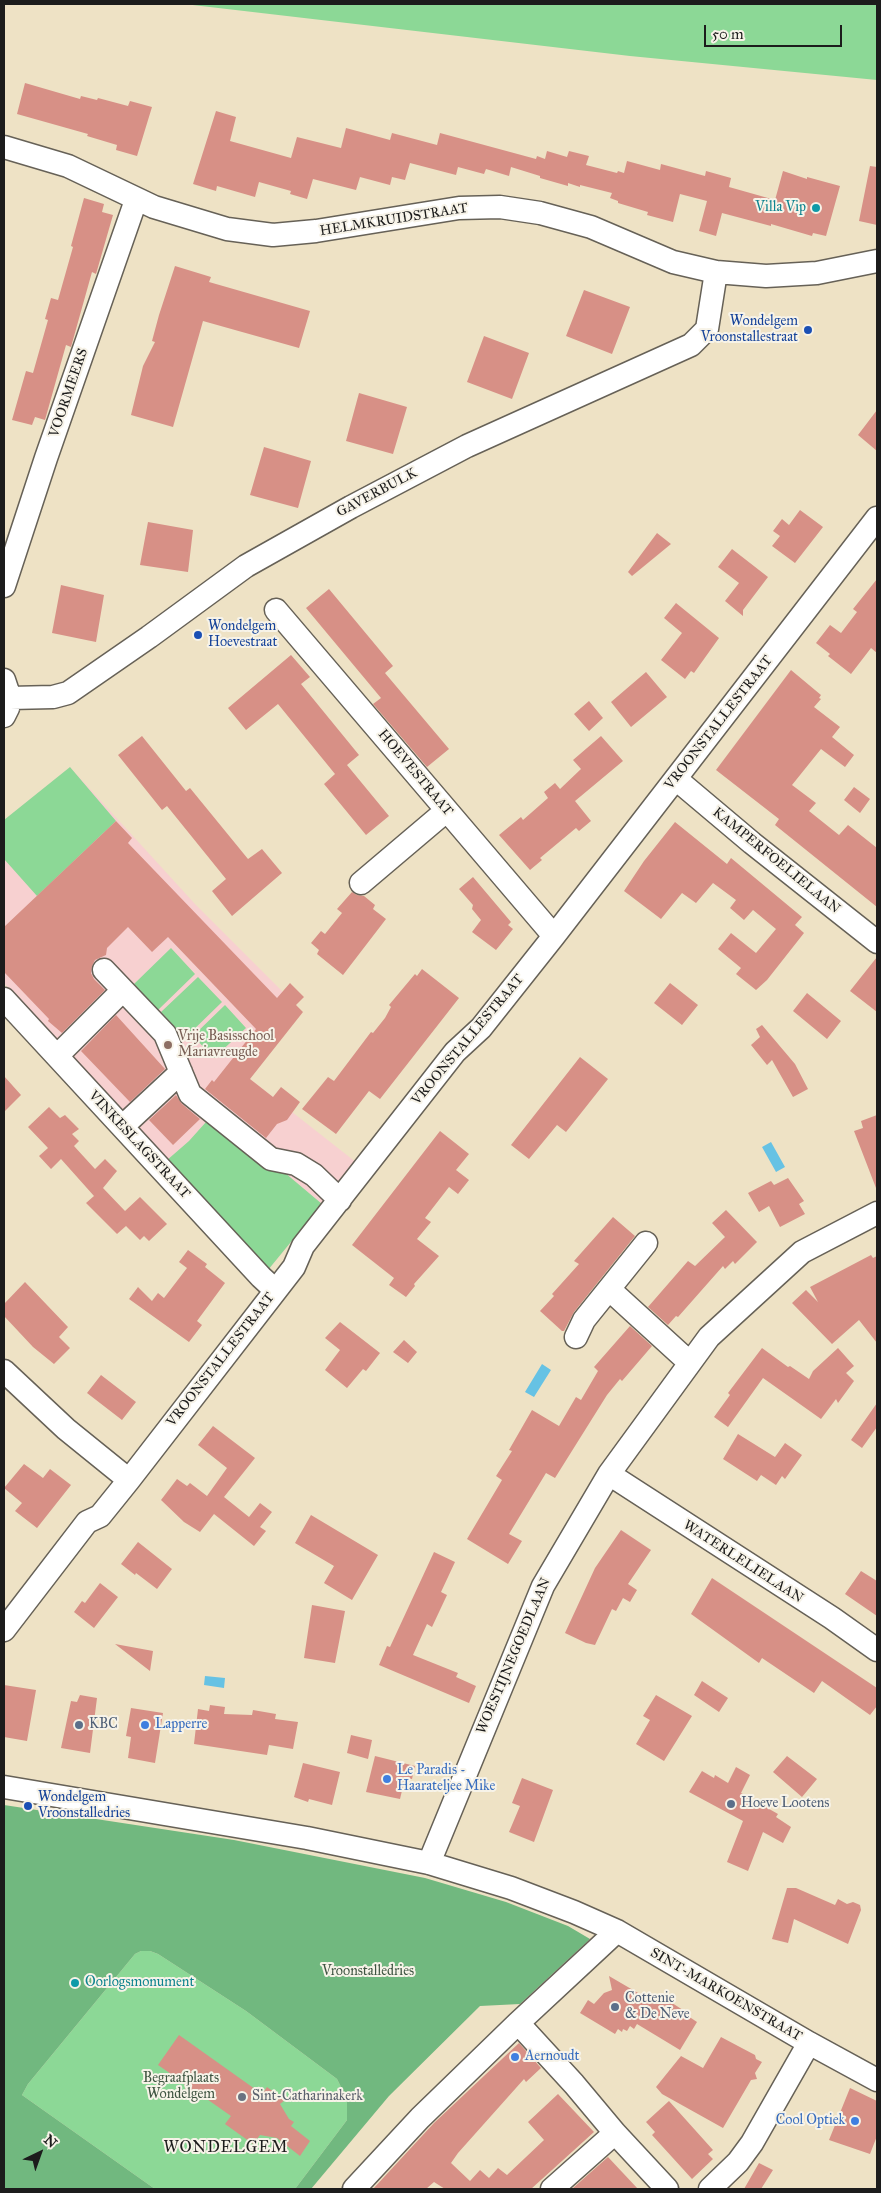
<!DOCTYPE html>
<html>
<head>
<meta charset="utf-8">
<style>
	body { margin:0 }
	#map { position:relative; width:881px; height:2193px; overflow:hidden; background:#eee2c5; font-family:"IM FELL Great Primer",serif }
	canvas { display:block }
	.frame { position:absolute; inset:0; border:5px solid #1c1c1c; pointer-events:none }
	.north { position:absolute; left:15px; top:2128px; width:50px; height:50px; -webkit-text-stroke:4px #f7f3e8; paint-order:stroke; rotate:42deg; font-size:14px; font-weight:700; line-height:20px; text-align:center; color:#1c1c1c }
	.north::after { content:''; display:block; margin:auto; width:18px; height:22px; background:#1c1c1c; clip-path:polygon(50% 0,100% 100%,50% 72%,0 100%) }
	.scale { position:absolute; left:704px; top:25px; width:138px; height:22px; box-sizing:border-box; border:2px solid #1c1c1c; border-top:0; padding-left:6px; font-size:15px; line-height:18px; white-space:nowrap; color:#1c1c1c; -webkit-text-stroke:4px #f7f3e8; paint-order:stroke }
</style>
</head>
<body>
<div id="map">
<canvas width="881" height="2193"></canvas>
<div class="frame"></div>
<div class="north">N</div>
<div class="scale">50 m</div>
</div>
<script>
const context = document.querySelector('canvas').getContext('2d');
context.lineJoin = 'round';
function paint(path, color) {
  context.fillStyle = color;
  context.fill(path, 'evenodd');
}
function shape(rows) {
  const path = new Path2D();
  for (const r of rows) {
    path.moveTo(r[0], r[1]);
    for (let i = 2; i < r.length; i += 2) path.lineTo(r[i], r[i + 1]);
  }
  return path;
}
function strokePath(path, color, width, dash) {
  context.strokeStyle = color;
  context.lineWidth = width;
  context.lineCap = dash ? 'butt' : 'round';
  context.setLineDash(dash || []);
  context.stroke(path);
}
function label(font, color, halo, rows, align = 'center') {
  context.font = font + ' "IM FELL Great Primer",serif';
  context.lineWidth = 4;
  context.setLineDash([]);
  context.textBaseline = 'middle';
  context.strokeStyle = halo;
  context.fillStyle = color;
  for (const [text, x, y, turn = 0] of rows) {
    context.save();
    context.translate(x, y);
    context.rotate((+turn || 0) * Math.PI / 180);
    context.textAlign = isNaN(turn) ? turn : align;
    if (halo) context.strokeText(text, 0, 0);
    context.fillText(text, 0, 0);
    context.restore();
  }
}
const built = shape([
	[70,767,195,904,288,997,250,1079,357,1163,268,1270,4,983,4,820]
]);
const green = shape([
	[184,4,877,4,877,80,630,56],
	[70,767,116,821,37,896,4,859,4,820],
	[171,948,195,974,158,1010,134,984],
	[198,977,222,1002,185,1038,161,1012],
	[225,1005,246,1028,214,1058,193,1036],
	[206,1122,219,1123,232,1134,249,1156,259,1157,278,1167,322,1204,268,1270,166,1161,189,1141],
	[141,1951,150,1951,158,1954,246,2011,337,2079,347,2099,347,2120,295,2189,155,2189,22,2095,28,2084,135,1954]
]);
const forest = shape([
	[4,1805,234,1840,425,1878,506,1902,568,1926,590,1939,520,2004,480,2006,389,2096,311,2189,295,2189,347,2120,347,2099,337,2079,246,2011,158,1954,150,1951,141,1951,135,1954,28,2084,22,2095,155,2189,4,2189]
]);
const water = shape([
	[771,1142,785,1167,776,1172,762,1147],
	[542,1364,551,1370,534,1397,525,1392],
	[205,1676,225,1678,224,1688,204,1685]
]);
const building = shape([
	[25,83,80,99,81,96,97,100,98,98,128,106,130,101,152,107,137,156,116,150,117,145,87,136,88,134,17,114],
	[216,111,236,117,230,141,291,158,297,137,341,148,346,128,390,140,392,133,437,145,440,133,536,159,537,156,545,159,547,151,567,157,569,151,589,156,586,165,617,173,618,171,624,173,627,161,660,170,661,164,705,176,706,171,731,178,729,187,775,200,783,171,807,179,807,177,840,186,826,236,813,233,812,236,771,224,771,226,722,213,716,236,699,231,707,201,680,194,673,222,647,215,648,212,618,203,618,201,610,198,612,193,580,185,580,187,568,183,568,186,540,178,540,176,511,167,509,176,486,169,484,174,458,167,456,175,410,163,405,180,392,177,390,185,360,177,356,190,313,179,307,199,290,194,291,191,259,182,255,197,217,186,216,191,193,184],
	[870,166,877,167,877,225,859,221],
	[84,198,104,204,102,212,113,215,96,274,92,272,71,347,66,345,45,420,35,417,32,425,12,420,26,371,33,373,48,320,45,319,51,298,58,300,73,247,71,246],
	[175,266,211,277,209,282,310,311,299,348,203,321,173,427,131,415,143,366,155,342,152,341,159,315],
	[584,290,630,307,612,354,566,336],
	[484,336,529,353,512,399,467,382],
	[359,393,407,407,393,454,346,441],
	[877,410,877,451,858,435],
	[264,447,311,461,298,508,250,495],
	[800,510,823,527,795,563,772,546,780,536,773,531,782,519,789,525],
	[148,522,193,530,188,572,140,565],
	[657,533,671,544,632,576,628,572],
	[732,549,768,577,743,610,743,616,725,601,739,583,718,567],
	[877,579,877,653,871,648,851,674,828,656,830,654,816,643,830,625,841,633,857,612,853,609],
	[61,585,104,595,96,642,52,633],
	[329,589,393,666,385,673,449,749,427,767,373,704,381,698,306,608],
	[676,603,719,638,694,673,691,671,685,679,661,660,682,633,664,618],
	[291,655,310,677,301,684,359,755,347,765,389,816,366,835,324,784,335,774,278,704,246,730,228,708],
	[791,670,821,695,819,698,821,699,814,707,840,727,832,737,854,755,845,767,821,749,792,785,816,803,809,811,839,835,848,825,877,848,877,907,775,825,779,819,716,770],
	[646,672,667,697,631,727,611,702],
	[589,701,603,718,589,731,574,714],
	[142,736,186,791,190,788,248,859,262,849,282,873,232,916,212,891,226,879,167,806,162,810,118,755],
	[601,736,623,761,575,801,591,821,579,831,576,828,540,858,542,860,530,870,499,835,521,817,523,820,548,798,544,792,555,783,560,789,581,769,573,760],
	[854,787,870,799,860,813,844,800],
	[116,821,132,838,128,843,277,998,290,983,304,997,296,1005,303,1012,250,1079,273,1097,281,1087,300,1102,287,1120,277,1124,266,1138,205,1089,212,1080,214,1082,256,1029,168,937,152,952,128,927,107,948,106,955,95,960,92,966,91,973,94,979,105,990,62,1033,48,1021,49,1019,4,972,4,927],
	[675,822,727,864,731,858,802,917,795,925,804,933,767,980,756,990,736,974,741,968,718,949,731,933,756,953,776,929,753,910,744,920,730,908,736,900,713,883,696,903,682,893,661,919,624,891,644,861],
	[473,877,511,922,508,925,513,929,496,950,472,932,481,920,472,909,473,905,459,889],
	[352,892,357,895,364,896,375,905,373,909,386,919,343,975,317,954,319,950,311,943,321,931,325,934,342,913,337,909],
	[877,957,877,1012,850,991],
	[422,969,459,998,380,1099,369,1091,336,1134,302,1109,328,1077,334,1081,371,1032,373,1033,385,1018,391,1007,389,1005,415,974,417,976],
	[670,983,698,1005,682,1025,654,1003],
	[807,993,841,1021,827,1039,793,1011],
	[116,1015,165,1069,130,1102,81,1051],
	[762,1025,795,1064,808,1089,793,1097,772,1060,767,1065,751,1045,760,1037,756,1029],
	[580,1057,608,1079,566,1132,557,1125,529,1159,511,1145],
	[4,1076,21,1095,4,1112],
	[176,1095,182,1104,200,1119,173,1145,149,1120],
	[49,1107,60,1118,65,1115,79,1129,72,1134,79,1141,74,1146,95,1169,105,1159,117,1171,103,1188,125,1211,140,1197,167,1224,149,1241,144,1236,140,1240,126,1226,117,1234,86,1203,94,1196,61,1159,51,1169,39,1156,48,1148,28,1127],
	[877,1115,877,1188,876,1188,854,1131,863,1128,861,1121],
	[440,1131,469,1154,456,1170,469,1180,458,1194,449,1187,425,1218,431,1222,417,1239,439,1256,414,1284,415,1286,406,1297,389,1285,394,1278,352,1245],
	[788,1178,804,1201,799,1204,805,1214,780,1227,769,1206,759,1212,748,1193,771,1181,774,1185],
	[726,1210,757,1242,735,1264,733,1261,725,1269,723,1266,678,1317,676,1316,668,1325,648,1307,688,1261,695,1266,725,1237,712,1223],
	[613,1217,635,1236,574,1312,564,1331,562,1331,540,1311,554,1296,552,1294,579,1264,574,1261],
	[188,1250,207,1264,205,1267,225,1283,197,1321,202,1325,189,1342,129,1299,138,1287,152,1301,158,1293,164,1298,187,1268,179,1262],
	[871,1255,873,1258,877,1256,877,1343,859,1320,832,1344,792,1303,806,1290,818,1302,810,1287],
	[25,1282,68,1327,59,1337,70,1348,54,1364,33,1347,4,1316,4,1304],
	[340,1322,380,1353,366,1371,363,1369,347,1388,325,1370,340,1350,325,1338],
	[630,1326,652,1346,622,1381,620,1379,607,1395,555,1478,546,1473,509,1534,522,1541,508,1564,467,1539,502,1480,496,1476,512,1451,509,1450,532,1410,559,1426,576,1397,581,1400,598,1371,594,1367],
	[404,1340,417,1352,408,1363,393,1352],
	[762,1348,788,1367,790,1366,809,1379,813,1371,838,1348,854,1366,846,1373,854,1381,838,1403,836,1399,821,1419,763,1378,728,1427,714,1417,730,1395,728,1393],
	[101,1375,136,1402,122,1420,87,1393],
	[877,1403,877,1427,862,1448,851,1440],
	[213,1426,255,1458,224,1497,249,1517,260,1503,272,1512,260,1527,266,1531,254,1546,214,1514,200,1532,184,1522,161,1500,177,1479,187,1486,190,1483,207,1496,227,1468,198,1445],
	[738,1434,775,1457,785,1443,802,1455,785,1479,782,1476,776,1485,761,1475,757,1481,723,1459],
	[24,1464,43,1478,50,1469,71,1485,37,1528,15,1511,22,1503,4,1488],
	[311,1515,378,1555,352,1600,324,1583,334,1566,295,1543],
	[621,1530,651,1550,628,1584,637,1590,630,1602,623,1598,616,1611,612,1609,595,1645,586,1643,565,1633,595,1568],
	[138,1542,172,1569,157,1589,136,1573,135,1575,121,1564],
	[434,1552,455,1562,441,1592,447,1595,432,1627,427,1624,413,1655,458,1673,456,1677,476,1686,469,1703,379,1665,387,1646,390,1647],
	[861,1571,877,1581,877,1616,845,1594],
	[712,1578,877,1688,877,1706,870,1715,822,1681,814,1693,762,1658,759,1663,691,1614],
	[100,1583,118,1597,94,1628,74,1612,82,1601,85,1603],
	[312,1605,345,1611,335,1663,304,1658],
	[115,1644,153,1651,150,1671],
	[702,1681,728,1698,719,1712,694,1695],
	[4,1685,36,1690,27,1741,4,1737],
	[80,1695,97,1698,90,1753,61,1748,71,1701,77,1702],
	[656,1695,692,1716,664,1761,636,1744,650,1720,643,1716],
	[210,1705,225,1707,224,1714,252,1715,253,1710,276,1714,275,1719,298,1722,293,1749,269,1745,267,1755,194,1744,198,1709,209,1711],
	[131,1708,163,1713,155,1763,128,1758,131,1737,126,1736],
	[351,1735,372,1740,368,1759,347,1753],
	[375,1756,415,1766,412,1779,405,1778,400,1799,366,1792],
	[787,1756,817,1779,802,1797,773,1772],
	[303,1763,340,1772,332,1805,309,1799,308,1802,294,1797],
	[736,1767,750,1775,741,1793,778,1814,776,1817,791,1827,783,1843,763,1832,748,1871,727,1862,743,1821,689,1792,702,1771,714,1778,715,1775,728,1783],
	[522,1778,553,1790,534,1842,509,1832,520,1806,512,1803],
	[787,1888,796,1888,835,1905,838,1899,847,1904,853,1902,860,1905,861,1910,848,1944,794,1919,788,1943,772,1939],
	[609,1976,657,2004,659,2000,667,2004,669,2001,686,2012,685,2014,697,2022,680,2050,637,2024,634,2029,630,2026,627,2031,623,2029,622,2032,618,2029,615,2034,580,2013,588,2000,594,2004,604,1993,612,1990],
	[179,2035,262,2094,267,2087,285,2100,280,2104,289,2119,294,2122,291,2126,310,2141,300,2156,277,2138,260,2135,253,2144,225,2124,231,2116,204,2097,192,2099,187,2095,184,2083,158,2065],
	[721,2037,755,2055,756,2059,762,2062,755,2073,757,2079,751,2080,723,2128,662,2094,656,2087,681,2056,703,2068],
	[519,2043,541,2068,526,2082,524,2079,458,2153,451,2163,470,2181,480,2170,489,2178,498,2168,507,2175,544,2140,528,2122,558,2094,594,2132,531,2189,445,2189,434,2182,426,2189,373,2189,434,2123],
	[850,2088,877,2101,877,2136,870,2154,829,2140],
	[669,2101,713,2150,708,2154,713,2159,692,2179,652,2135,655,2132,646,2122],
	[608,2157,638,2189,572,2189,591,2172],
	[759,2163,773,2170,761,2189,744,2189]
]);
const minor = shape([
	[4,147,68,166,154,207,227,229,273,235,316,231,459,208,500,207,540,213,591,227,673,262,716,272,766,276,817,273,877,261],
	[4,586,46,458,136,200],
	[276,610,554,936],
	[4,680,10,698,8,708,4,716],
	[10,698,53,697,68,693,149,637,246,566,351,507,467,446,691,345,707,329,716,272],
	[676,779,752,843,877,942],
	[361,883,446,811],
	[104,970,165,1034,190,1094,271,1159,296,1164,314,1175,340,1200],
	[4,999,261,1277,275,1290],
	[57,1056,123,990],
	[123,1126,181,1072],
	[610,1290,690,1363],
	[576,1337,584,1320,646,1243],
	[4,1371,66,1429,129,1480],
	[609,1474,832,1618,877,1650],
	[4,1630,87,1522,100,1516,129,1480,294,1267,303,1246,455,1052,481,1028,554,936,877,518],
	[4,1787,307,1838,429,1863,511,1888,574,1912,617,1931,809,2043,877,2080],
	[429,1863,543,1586,609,1474,709,1337,802,1252,877,1213],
	[518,2023,574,2084,615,2133,667,2189],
	[354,2189,420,2118,518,2023,617,1931],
	[552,2189,615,2133],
	[710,2189,738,2162,752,2143,809,2043]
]);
const markers = [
	[816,208,5,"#0f9aa8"],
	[808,330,5,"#1a4fb4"],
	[198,635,5,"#1a4fb4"],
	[168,1045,5,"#8d6e63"],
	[79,1725,5,"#5c6f8a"],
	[145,1725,5,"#3f7fe0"],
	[387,1779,5,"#3f7fe0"],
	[731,1804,5,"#5c6f8a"],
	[28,1806,5,"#1a4fb4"],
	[75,1983,5,"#0f9aa8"],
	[615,2007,5,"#5c6f8a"],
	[515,2057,5,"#3f7fe0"],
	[242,2097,5,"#6b7280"],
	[855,2121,5,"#3f7fe0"]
];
const cultureNames = [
	["Villa Vip",806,208],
	["Oorlogsmonument",85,1983,"left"]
];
const streetNames = [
	["HELMKRUIDSTRAAT",394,220,-9],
	["VOORMEERS",69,393,-71],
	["GAVERBULK",377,493,-28],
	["VROONSTALLESTRAAT",719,723,-52],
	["HOEVESTRAAT",415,773,50],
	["KAMPERFOELIELAAN",776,861,39],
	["VROONSTALLESTRAAT",468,1040,-50],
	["VINKESLAGSTRAAT",139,1145,47],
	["VROONSTALLESTRAAT",221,1360,-52],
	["WATERLELIELAAN",743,1562,33],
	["WOESTIJNEGOEDLAAN",514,1656,-67],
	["SINT-MARKOENSTRAAT",726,1995,30]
];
const transitNames = [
	["Wondelgem",798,322,"right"],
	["Vroonstallestraat",798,338,"right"],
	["Wondelgem",208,627],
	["Hoevestraat",208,643],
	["Wondelgem",38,1798],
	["Vroonstalledries",38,1814]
];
const educationNames = [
	["Vrije Basisschool",178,1037],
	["Mariavreugde",178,1053]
];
const serviceNames = [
	["KBC",89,1725],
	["Hoeve Lootens",741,1804],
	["Cottenie",625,1999],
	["& De Neve",625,2015]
];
const shopNames = [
	["Lapperre",155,1725],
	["Le Paradis -",397,1771],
	["Haarateljee Mike",397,1787],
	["Aernoudt",525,2057],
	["Cool Optiek",845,2121,"right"]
];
const parkNames = [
	["Vroonstalledries",368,1972],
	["Begraafplaats",181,2079],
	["Wondelgem",181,2095]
];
const worshipNames = [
	["Sint-Catharinakerk",252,2097]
];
const quarterNames = [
	["WONDELGEM",226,2148]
];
paint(built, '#f7d0d0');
paint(green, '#8cd896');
paint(forest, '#71b87f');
paint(water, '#66c2e4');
paint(building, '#d79086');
strokePath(minor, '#666157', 25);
strokePath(minor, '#fff', 22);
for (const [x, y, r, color] of markers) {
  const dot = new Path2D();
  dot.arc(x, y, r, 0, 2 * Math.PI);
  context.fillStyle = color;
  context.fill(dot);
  strokePath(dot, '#f7f3e8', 2);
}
label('14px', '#0d838f', '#f7f3e8', cultureNames, 'right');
label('14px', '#1c1c1c', '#f7f3e8', streetNames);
label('14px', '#164399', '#f7f3e8', transitNames, 'left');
label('14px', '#785e54', '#f7f3e8', educationNames, 'left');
label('14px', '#4e5e75', '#f7f3e8', serviceNames, 'left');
label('14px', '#366cbe', '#f7f3e8', shopNames, 'left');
label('14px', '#3e5441', '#f7f3e8', parkNames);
label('14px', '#5b616d', '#f7f3e8', worshipNames, 'left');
context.letterSpacing = '1px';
label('16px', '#1c1c1c', '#f7f3e8', quarterNames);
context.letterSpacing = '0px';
</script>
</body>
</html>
